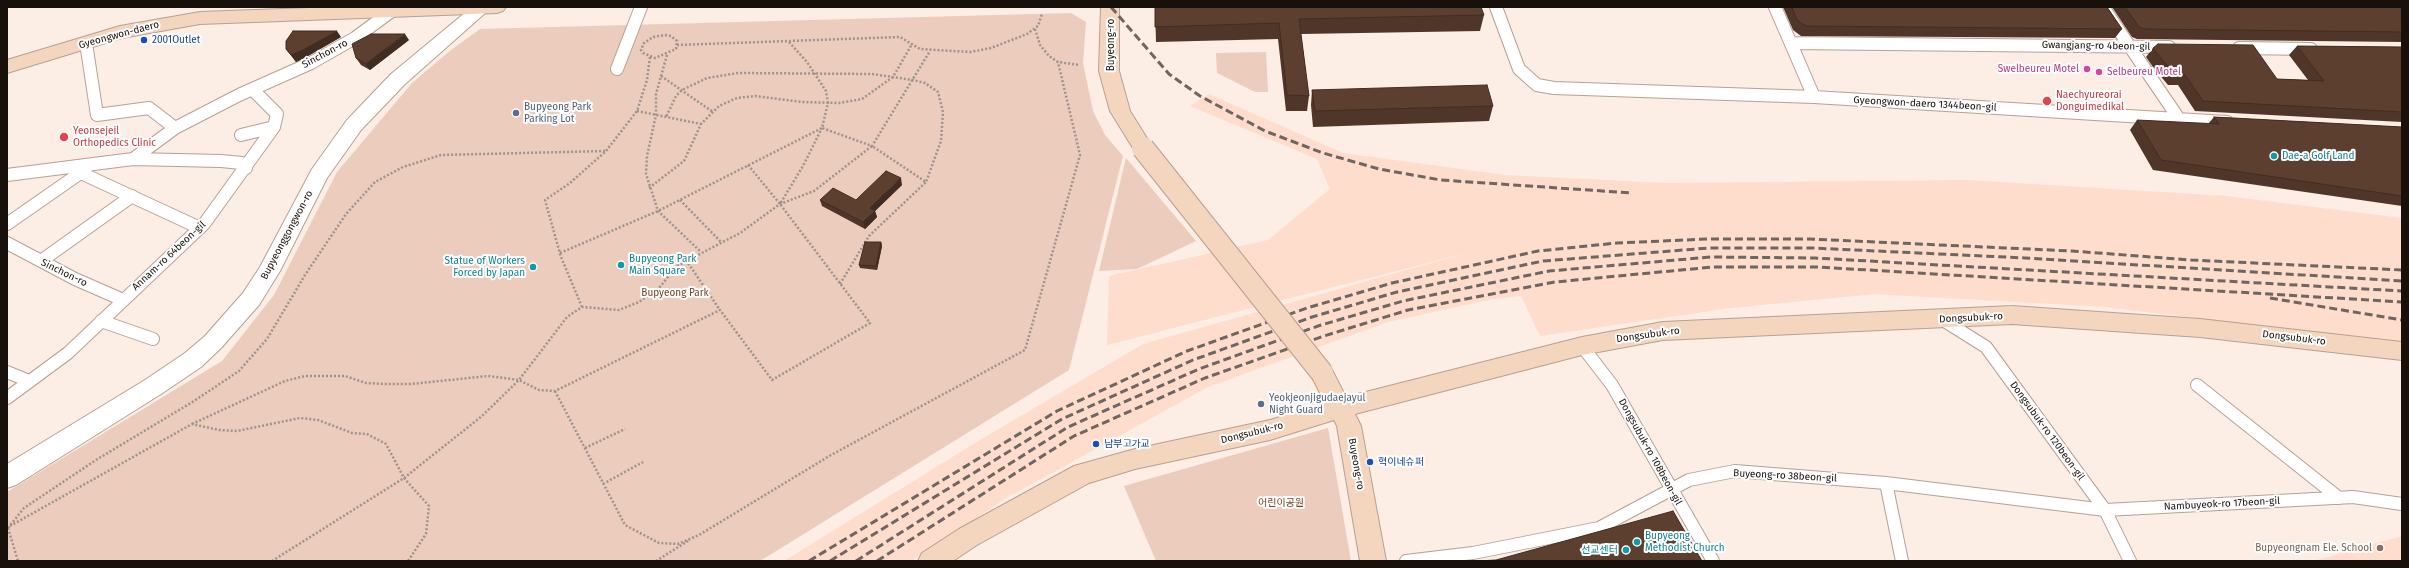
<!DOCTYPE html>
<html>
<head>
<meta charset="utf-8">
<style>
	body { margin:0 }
	#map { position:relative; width:2409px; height:568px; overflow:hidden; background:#fcede5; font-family:"Fira Sans",sans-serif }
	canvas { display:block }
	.frame { position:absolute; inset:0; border:8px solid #18100b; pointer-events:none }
</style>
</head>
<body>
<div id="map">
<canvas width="2409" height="568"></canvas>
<div class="frame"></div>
</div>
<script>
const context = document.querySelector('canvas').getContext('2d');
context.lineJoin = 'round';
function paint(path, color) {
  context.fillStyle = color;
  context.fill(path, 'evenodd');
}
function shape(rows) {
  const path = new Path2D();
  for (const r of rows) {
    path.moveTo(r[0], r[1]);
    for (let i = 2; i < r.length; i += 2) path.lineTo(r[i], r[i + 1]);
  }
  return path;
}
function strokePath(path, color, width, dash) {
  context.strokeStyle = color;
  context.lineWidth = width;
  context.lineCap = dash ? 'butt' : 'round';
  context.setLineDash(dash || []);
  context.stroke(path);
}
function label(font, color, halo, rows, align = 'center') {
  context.font = font + ' "Fira Sans","Noto Sans KR",sans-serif';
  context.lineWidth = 4;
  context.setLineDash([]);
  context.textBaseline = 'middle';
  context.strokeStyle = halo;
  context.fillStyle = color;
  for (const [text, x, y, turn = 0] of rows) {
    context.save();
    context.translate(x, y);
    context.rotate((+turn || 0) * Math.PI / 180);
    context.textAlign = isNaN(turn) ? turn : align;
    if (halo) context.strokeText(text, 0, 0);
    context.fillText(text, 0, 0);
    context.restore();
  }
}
const built = shape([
	[1209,94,1343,153,1505,175,1666,183,1968,180,2226,196,2402,218,2402,343,2104,307,1875,294,1731,308,1540,336,1521,296,1493,299,1388,322,1208,387,1005,499,911,561,784,561,980,440,1143,344,1467,253,1107,345,1109,276,1268,240,1330,189,1317,159,1190,106],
	[2402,536,2402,561,2313,561]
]);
const green = shape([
	[1071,13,1086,22,1083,63,1093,111,1105,135,1123,156,1069,370,760,561,7,561,7,492,222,361,274,295,337,172,412,83,451,50,480,29],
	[1266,52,1268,92,1255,92,1217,73,1216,53],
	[1126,158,1196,241,1137,269,1099,271],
	[1328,428,1351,561,1156,561,1124,486]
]);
const path = shape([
	[1035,29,1040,45,1049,56,1058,62,1079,65],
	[665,35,671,36,677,41,676,49,655,58,643,53,641,50,644,43,653,37,665,35],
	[789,42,807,62,826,91,828,103,822,128,872,146,930,51],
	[677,45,900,37,920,49,970,52,991,48,1027,34,1038,26,1042,14],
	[667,55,656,94,656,115,647,156,646,174,658,211,700,251],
	[661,76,713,112],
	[637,111,701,124],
	[748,165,780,204,803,166,822,128],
	[649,188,684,161,701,124,719,106,737,98,755,96,802,102,839,103,862,99,893,77,912,44],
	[680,200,722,243],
	[560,253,658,211,822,128],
	[686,260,720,310],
	[840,284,869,236,926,182],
	[582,307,561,257,545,200,570,183,606,151,637,111,647,80,650,57],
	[555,391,625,525,659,543,678,544,699,535,831,455,1025,350,1080,155,1058,62],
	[192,424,285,381,305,376,345,376,366,383,385,384,411,384,488,376,519,380,539,390,555,391,720,310,772,380,870,323,780,204],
	[585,448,625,429],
	[603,484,643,462],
	[10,526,192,424,219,430,237,431,300,418,318,420,352,433,367,434,386,444,404,478,429,506,426,534,408,561],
	[8,528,24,508,96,460,194,401,239,371,267,339,305,275,346,214,375,182,403,167,441,155,606,151],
	[8,528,18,561],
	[272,561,404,478,482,416,519,380,567,317,582,307,619,310,639,302,659,288,677,266,740,233,780,204,814,191,872,146,926,182,941,141,943,112,938,92,925,83,913,80,872,74,738,73,707,78,682,90,676,96,666,117],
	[656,561,688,541]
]);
const lane = shape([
	[1496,7,1519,69,1537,85,1554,88,1814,97,2227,122],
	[1775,7,1814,97],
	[2103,7,2179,119],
	[86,43,97,115,149,108,175,128],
	[1791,43,2169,47],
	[2239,48,2311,49],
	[617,69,641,7],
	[241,135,274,127],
	[133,159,175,128,239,95,311,63,355,38,393,10],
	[81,173,200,228],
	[7,175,133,159,221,161,242,163,246,168],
	[7,224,86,169],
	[7,243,75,279,123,300],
	[41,261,132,196],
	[1943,320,1986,347,2105,510,2130,561],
	[101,321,153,339],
	[1582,346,1612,385,1713,561],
	[7,372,29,381],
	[2197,385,2339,498],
	[7,398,68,353,204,224,274,127,277,114,252,89],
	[1886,483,1902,561],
	[1406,561,1473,553,1599,528,1689,480,1735,471,1886,483,2105,510,2353,497,2402,504]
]);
const street = shape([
	[472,7,492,7,405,84,361,130,327,178,280,271,259,305,221,348,201,367,161,394,16,485,7,488,7,464,145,380,185,353,205,336,243,293,260,267,312,169,347,120,391,74,472,7]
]);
const secondary = shape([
	[337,7,506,7,503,11,497,13,200,24,122,38,7,73,7,60,120,26,200,12,337,7],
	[1101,7,1119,7,1119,71,1130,111,1153,148,1150,153,1143,155,1136,153,1110,111,1099,71,1101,7],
	[2012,306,2200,319,2402,342,2402,360,2200,337,2012,324,1663,340,1582,355,1355,414,1361,426,1386,561,1360,561,1337,426,1334,420,1270,440,1135,469,1089,483,977,545,953,561,918,561,922,553,959,529,1074,466,1135,449,1270,420,1325,403,1310,373,1314,366,1322,363,1330,366,1346,397,1582,337,1663,322,2012,306]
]);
const rail = shape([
	[1111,7,1169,74,1200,96,1265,131,1323,153,1379,169,1441,180,1632,193],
	[2270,298,2402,320],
	[809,561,1057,411,1187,351,1307,308,1392,283,1538,251,1617,243,1707,239,1810,239,2072,251,2191,260,2402,270],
	[830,561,1062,419,1193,360,1312,317,1397,292,1543,261,1709,248,1813,248,2025,258,2402,281],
	[856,561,1068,427,1199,369,1318,326,1403,301,1549,271,1711,257,1815,258,2402,291],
	[877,561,1074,436,1205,378,1324,336,1408,310,1555,282,1713,267,1818,267,2402,302]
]);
const secondaryBridge = shape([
	[1143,148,1322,373]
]);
const wall = shape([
	[1155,7,1484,15,1480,31,1301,34,1309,96,1307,111,1286,111,1278,39,1156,42],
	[1783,7,2107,7,2122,29,2115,38,1801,36,1793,30],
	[2112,7,2402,7,2402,42,2137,39,2132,37],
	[341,37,308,56,296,62,286,49],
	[409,40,370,70,361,65,356,58],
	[2297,46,2402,47,2402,122,2195,111,2178,85,2168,85,2153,67,2146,57,2153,48,2277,79,2308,80,2289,55],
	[1312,90,1493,106,1489,121,1313,127,1311,105],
	[2214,117,2402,127,2402,206,2153,170,2130,130,2137,120,2208,124],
	[902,185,875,211,877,217,865,229,822,206,820,200,856,200],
	[881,242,882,246,877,270,860,268,859,265]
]);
const shadedWall = shape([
	[337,31,341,37,308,56,296,62,291,55],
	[405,34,409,40,370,70,366,64],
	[901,178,902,185,875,211,877,217,865,229,863,222,870,208],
	[881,242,882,246,877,270,876,266]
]);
const building = shape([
	[1155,7,1481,7,1484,15,1299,19,1309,96,1287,95,1279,23,1155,27,1155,7],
	[1792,7,2107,7,2122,29,1806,26,1797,20,1792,7],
	[2125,7,2402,7,2402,32,2144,29,2139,27,2125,7],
	[293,31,337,31,303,50,291,55,286,49,286,41,293,31],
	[371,34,405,34,366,64,356,58,352,44,371,34],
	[2158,44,2253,45,2277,79,2324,81,2297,46,2402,47,2402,112,2203,101,2185,75,2175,75,2160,57,2153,48,2158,44],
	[1487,85,1493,106,1315,111,1312,90,1487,85],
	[2214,117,2402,127,2402,196,2161,160,2137,120,2219,124,2214,117],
	[886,171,901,178,870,208,875,211,863,222,820,200,833,188,856,200,886,171],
	[865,242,881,242,876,266,859,265,865,242],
	[1673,511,1702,561,1478,561,1496,560,1673,511]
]);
const markers = [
	[144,40,4,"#1a4fb4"],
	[2087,69,4,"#d1479c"],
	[2099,72,4,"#d1479c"],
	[2047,101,5,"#e0444e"],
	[516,113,4,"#5c6f8a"],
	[64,137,5,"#e0444e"],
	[2274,156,4,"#0f9aa8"],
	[621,265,4,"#0f9aa8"],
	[533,267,4,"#0f9aa8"],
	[1261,404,4,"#5c6f8a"],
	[1096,444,4,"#1a4fb4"],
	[1370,462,4,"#1a4fb4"],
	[1637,542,4,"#0f9aa8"],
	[2380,548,4,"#8d6e63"],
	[1626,550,4,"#0f9aa8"]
];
const streetNames = [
	["Gyeongwon-daero",119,35,-15],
	["Buyeong-ro",1111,45,-90],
	["Gwangjang-ro 4beon-gil",2096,46,1],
	["Sinchon-ro",325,54,-28],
	["Gyeongwon-daero 1344beon-gil",1925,104,3],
	["Bupyeonggongwon-ro",287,235,-62],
	["Annam-ro 64beon-gil",169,256,-43],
	["Sinchon-ro",64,273,26],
	["Dongsubuk-ro",1971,318,-3],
	["Dongsubuk-ro",1648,335,-8],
	["Dongsubuk-ro",2294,338,7],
	["Dongsubuk-ro 120beon-gil",2047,431,54],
	["Dongsubuk-ro",1252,433,-14],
	["Dongsubuk-ro 108beon-gil",1650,452,61],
	["Buyeong-ro",1356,464,80],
	["Buyeong-ro 38beon-gil",1785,476,3],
	["Nambuyeok-ro 17beon-gil",2222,504,-3]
];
const transitNames = [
	["2001Outlet",152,40],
	["남부고가교",1104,444],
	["혁이네슈퍼",1378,462]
];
const hotelNames = [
	["Swelbeureu Motel",2079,69],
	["Selbeureu Motel",2107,72,"left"]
];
const healthNames = [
	["Naechyureorai",2056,95],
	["Donguimedikal",2056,107],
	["Yeonsejeil",73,131],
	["Orthopedics Clinic",73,143]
];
const serviceNames = [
	["Bupyeong Park",524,107],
	["Parking Lot",524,119],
	["Yeokjeonjigudaejayul",1269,398],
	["Night Guard",1269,410]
];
const cultureNames = [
	["Dae-a Golf Land",2282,156],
	["Bupyeong Park",629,259],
	["Main Square",629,271],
	["Statue of Workers",525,261,"right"],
	["Forced by Japan",525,273,"right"],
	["Bupyeong",1645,536],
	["Methodist Church",1645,548],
	["선교센터",1618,550,"right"]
];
const parkNames = [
	["Bupyeong Park",675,293],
	["어린이공원",1281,503]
];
const educationNames = [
	["Bupyeongnam Ele. School",2372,548]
];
paint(built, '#feddcd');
paint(green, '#ebccbd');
strokePath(lane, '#b7a094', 14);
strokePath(street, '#b7a094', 2);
strokePath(secondary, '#b7a094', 2);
strokePath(path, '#9f938c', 2.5, [2, 2]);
strokePath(lane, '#fff', 12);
paint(street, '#fff');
paint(secondary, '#f3d6bd');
strokePath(rail, '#70655f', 3, [8, 4]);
strokePath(secondaryBridge, '#b7a094', 24, []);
strokePath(secondaryBridge, '#f3d6bd', 22);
paint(wall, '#503628');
paint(shadedWall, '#412c21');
paint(building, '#5d3f2f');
strokePath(building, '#412c21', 1);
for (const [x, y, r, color] of markers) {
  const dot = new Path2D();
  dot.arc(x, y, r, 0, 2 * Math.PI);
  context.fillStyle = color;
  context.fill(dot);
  strokePath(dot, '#fdfdfd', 1.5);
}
label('10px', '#18100b', '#fdfdfd', streetNames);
label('10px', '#164399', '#fdfdfd', transitNames, 'left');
label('10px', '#b23c85', '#fdfdfd', hotelNames, 'right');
label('10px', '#be3a42', '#fdfdfd', healthNames, 'left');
label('10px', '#4e5e75', '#fdfdfd', serviceNames, 'left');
label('10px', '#0d838f', '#fdfdfd', cultureNames, 'left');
label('10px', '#734227', '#fdfdfd', parkNames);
label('10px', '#785e54', '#fdfdfd', educationNames, 'right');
</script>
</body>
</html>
